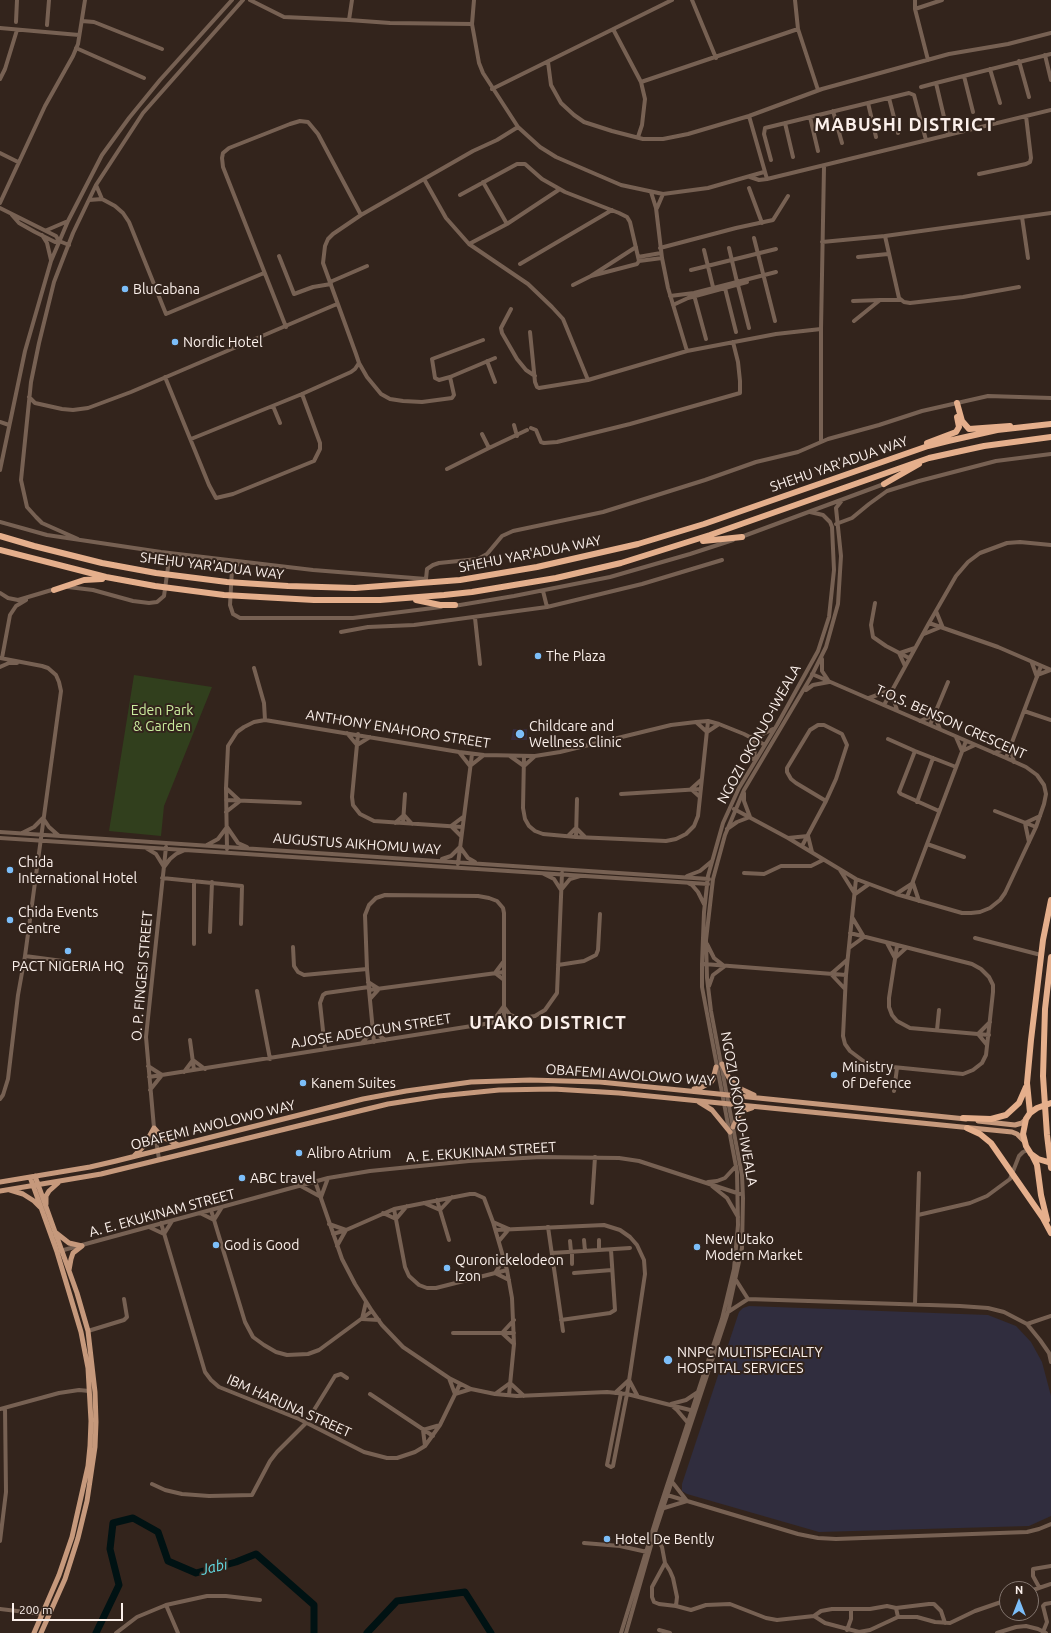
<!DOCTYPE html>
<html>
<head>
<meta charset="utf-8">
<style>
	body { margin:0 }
	#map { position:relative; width:1051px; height:1633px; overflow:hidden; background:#33241c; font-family:Ubuntu,sans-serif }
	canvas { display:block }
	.north { position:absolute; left:999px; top:1581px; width:40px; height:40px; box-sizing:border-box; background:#33241c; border:1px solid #83766f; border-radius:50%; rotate:0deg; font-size:11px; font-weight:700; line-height:16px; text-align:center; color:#fbf0eb }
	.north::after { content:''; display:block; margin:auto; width:14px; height:18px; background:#7cbef9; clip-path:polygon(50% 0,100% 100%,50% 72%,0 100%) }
	.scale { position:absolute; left:12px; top:1603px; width:111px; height:18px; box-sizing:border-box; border:2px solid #fbf0eb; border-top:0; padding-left:5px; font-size:12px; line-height:14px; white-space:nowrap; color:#fbf0eb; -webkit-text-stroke:3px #33241c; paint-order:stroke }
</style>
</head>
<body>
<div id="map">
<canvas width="1051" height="1633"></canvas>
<div class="north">N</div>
<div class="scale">200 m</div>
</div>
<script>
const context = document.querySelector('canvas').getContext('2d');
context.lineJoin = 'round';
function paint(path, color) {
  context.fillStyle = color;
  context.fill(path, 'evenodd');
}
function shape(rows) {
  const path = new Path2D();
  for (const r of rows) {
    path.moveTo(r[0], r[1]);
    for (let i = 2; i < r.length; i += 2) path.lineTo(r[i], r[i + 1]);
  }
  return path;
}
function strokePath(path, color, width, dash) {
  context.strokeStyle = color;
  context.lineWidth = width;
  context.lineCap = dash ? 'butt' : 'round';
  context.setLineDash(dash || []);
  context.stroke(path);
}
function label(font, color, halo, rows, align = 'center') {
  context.font = font + ' Ubuntu,sans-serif';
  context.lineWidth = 4;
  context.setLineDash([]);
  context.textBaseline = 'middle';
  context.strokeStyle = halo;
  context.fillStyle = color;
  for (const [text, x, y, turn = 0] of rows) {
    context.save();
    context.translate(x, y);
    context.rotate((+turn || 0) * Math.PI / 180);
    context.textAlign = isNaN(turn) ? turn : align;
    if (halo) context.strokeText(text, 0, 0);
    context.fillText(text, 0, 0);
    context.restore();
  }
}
const industrial = shape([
	[749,1306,988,1315,1016,1326,1031,1342,1042,1362,1051,1396,1051,1516,1029,1526,819,1532,687,1494,682,1491,682,1484,739,1312,743,1308]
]);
const medical = shape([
	[513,729,527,729,527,740,511,740]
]);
const green = shape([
	[134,675,212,687,164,806,161,836,109,831]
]);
const river = shape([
	[96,1633,119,1585,110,1549,113,1523,133,1518,158,1532,168,1561,196,1573,236,1562,256,1554,314,1605,314,1633],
	[367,1633,397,1601,465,1592,491,1633]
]);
const minor = shape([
	[250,0,284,17,349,20,352,0],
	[474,0,472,24,479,63,483,73,518,127,540,147,556,157,621,185,663,194,708,188,764,172],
	[692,0,716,58],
	[795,0,798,29,818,90],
	[915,0,915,9,928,60],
	[915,9,942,0],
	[349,20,390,23,472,24],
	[82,21,94,22,162,49],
	[16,22,17,0],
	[47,25,49,0],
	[0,28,79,35],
	[613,29,641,82,645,99,642,125,638,137],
	[76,48,144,78],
	[1045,55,1051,80],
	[1019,61,1029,97],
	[548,62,551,85,561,103,574,115,584,122,612,131,643,139,663,139,688,134,749,116,822,89,949,54,1008,44,1051,33],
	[990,69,1000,103],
	[964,76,973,112],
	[0,79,5,69,17,30],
	[641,82,798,29],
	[921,87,936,83],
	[492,89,672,0],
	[889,98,898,133],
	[868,103,876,137],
	[833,111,842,143],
	[749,116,767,179],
	[810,117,818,151],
	[785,123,793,157],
	[948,134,936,83,1051,54],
	[0,153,18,162],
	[771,160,764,134,765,128,909,93,914,95,926,140],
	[979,174,1026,164,1030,162,1031,158,1026,116],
	[750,177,759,180,767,179,1051,110],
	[424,179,446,218,469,244,528,284,552,307,563,319,588,380],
	[483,182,507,224],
	[96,185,102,199,115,206,123,213,129,222,166,314,264,273],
	[749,188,762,223],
	[651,192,656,208,662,258,668,288,687,351],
	[460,195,517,164,525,164,542,179,565,192,619,213,627,217,630,222,639,261],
	[89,200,102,199],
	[0,203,45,106,73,56,78,44,85,0],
	[0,208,56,236,59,241],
	[657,208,663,194],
	[12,215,19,223,35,232,55,242,59,241,69,245],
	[1022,217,1028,258],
	[47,230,68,221],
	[42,235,47,243,51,260],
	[885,236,899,298,904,302,910,303,963,297,1019,287],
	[754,238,775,321],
	[822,242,885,236,1051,213],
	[469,244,507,224,560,189],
	[660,248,736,228,773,220,788,196],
	[729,248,737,282],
	[704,250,713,287],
	[279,256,294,294,313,287,331,284],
	[638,257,661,253],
	[858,257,888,254],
	[520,264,612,210],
	[691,270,776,249],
	[591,276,637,264,639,261,662,258],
	[330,282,367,266],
	[573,285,591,276,636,247],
	[738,285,749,328],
	[725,288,736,332],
	[694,295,706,339],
	[670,296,694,293,776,272],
	[853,301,880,300],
	[673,305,688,298,747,282],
	[511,309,501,328,502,333,517,359,526,370,535,376],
	[854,321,880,300,900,300],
	[286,327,223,167,222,158,223,153,229,148,290,124,300,121,308,122,318,134,361,215],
	[530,332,535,382,537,387,539,388,588,380,687,351,776,334,821,329],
	[487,361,495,382],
	[359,363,367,377,381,394,390,399,403,401,422,402,452,398,454,395,450,377,495,358],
	[165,377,209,485,216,498,233,494,314,461,320,449,320,443,302,394],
	[450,377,439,380,435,378,432,359,483,340],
	[29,397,35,403,62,409,73,410,88,408,131,392,337,304],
	[273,406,280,423],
	[0,422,9,425],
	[514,425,517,436],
	[531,428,536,430,541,442,544,443,557,442,630,424,740,393,740,381,738,362,733,342],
	[482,434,489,448,527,430],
	[191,439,302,394,351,372,355,369,359,363,356,354,323,263,325,246,328,239,333,234,361,215,473,151,497,140,518,127],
	[821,442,821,329,824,167],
	[447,469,489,448],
	[0,470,25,351,51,261,68,221,102,155,129,118,160,80,232,0],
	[0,522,47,535,161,552,313,570,426,579,427,569,433,565,439,563,478,559,487,554,502,536,513,531,603,512,705,480,756,462,798,452,828,439,879,425,922,411,988,396,1051,398],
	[836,524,852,518,869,504,887,491,919,481,996,461,1051,454],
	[741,537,884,484],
	[78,539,42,523,36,517,27,507,21,480,31,382,39,343,54,282,73,233,96,185,143,113,243,0],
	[1051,545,1020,542,1007,543,980,553,968,562,956,576,929,623,998,647,1051,670],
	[241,562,232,569,230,605,233,614,240,618,353,618,441,607],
	[68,587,93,590,133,601,149,603,157,602,164,596,169,560,167,556,163,553],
	[543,591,547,607],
	[0,593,8,598,18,600,55,589],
	[875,603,871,625,873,637,886,646,909,658],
	[454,606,514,596,610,577,690,554,733,540],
	[936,611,943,628],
	[475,618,480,664],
	[341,632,368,627,414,625,547,607,642,584,722,560],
	[924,634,941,627],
	[899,653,905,666],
	[900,653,915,648],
	[0,658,42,666,48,668,56,675,59,682,61,691,25,956,18,995,8,1079,3,1095,0,1099],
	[2,658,10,615,16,606,26,600],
	[822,659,822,671,828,680],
	[1032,663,1037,677],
	[0,667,9,663,17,663],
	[254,668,264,703,265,720],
	[1037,675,1051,670],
	[806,690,813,685,829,682],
	[891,691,897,710],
	[869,698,891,690],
	[884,705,929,623],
	[1024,711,1051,720],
	[920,721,934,715,940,729],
	[696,722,707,732,719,724],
	[930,725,948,682],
	[347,733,357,745,370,737],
	[358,734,352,797,353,805,360,814,374,821,462,827],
	[956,737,962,751,975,745],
	[888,739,915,751,956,767],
	[915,751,899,792,901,794,939,811],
	[459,752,470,766,484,755],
	[994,753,1010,747,1014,762],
	[510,756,524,766,535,756],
	[524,756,523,808,525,819,529,826,535,831,543,834,576,837,666,841,676,839,686,834,694,826,698,816,708,721],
	[1006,758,1041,666],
	[754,760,755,749,750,737,761,735,773,729],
	[226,788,240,801,226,812],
	[621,794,701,789],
	[700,797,691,789,701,780],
	[226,800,300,803],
	[917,802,933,758],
	[734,809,788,838,856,879,896,894,962,913,971,913,980,912,990,908,1000,900,1005,893,1036,827,1044,804,1046,794,1044,785,1037,775,1026,767,1006,758,812,674],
	[995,811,1036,827],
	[395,823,404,815,412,824],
	[403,823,405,794],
	[727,829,737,822,750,817,744,801,744,793],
	[0,832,709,879],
	[22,833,34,827,43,818,49,827,58,835],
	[461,836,451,826,463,817],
	[568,836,576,828,585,837],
	[576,837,577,799],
	[0,838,708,884],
	[788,838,808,836,812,852],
	[1029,842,1025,823,1040,816],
	[927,844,964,857],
	[207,845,218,839,227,827,238,843,247,847],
	[802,846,826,801,836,779,847,745,842,734,824,725,818,725,810,730,787,768,787,772,791,779,796,783,826,801],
	[146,848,156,854,164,867],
	[227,849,226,788,228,746,237,732,244,727,254,722,265,720,459,752,484,755,535,756,560,752,671,725,696,722,708,721,719,724,744,734,765,745],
	[442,859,451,856,460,847,468,858,475,862],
	[458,864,472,754],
	[164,867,170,859,176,854,185,850],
	[840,870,855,894,869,884],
	[744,873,764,874,781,866,811,866,823,860],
	[544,874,554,879,561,890,570,879,580,876],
	[687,876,700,871,712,861],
	[162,878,242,886,241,924],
	[688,883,692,885,698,892,704,904],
	[896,894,913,883,919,901],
	[907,897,966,741],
	[210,932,212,882],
	[975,938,1041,955],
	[887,943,895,958,906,948],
	[194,944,194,881],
	[707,944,714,958,723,965],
	[897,946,889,998,889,1007,892,1015,897,1021,910,1028,989,1035],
	[293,947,294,966,298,972,304,975,367,969],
	[849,948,864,937,852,917],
	[25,956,85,964],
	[504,961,495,973,504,980],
	[704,964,846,975,843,1036,845,1044,850,1051,866,1063,873,1065,963,1074,973,1070,982,1063,986,1055,993,992,993,985,989,977,981,969,972,964,850,933],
	[558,965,584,961,596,955,598,950,600,914],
	[846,975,856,879],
	[368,982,379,989,370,999],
	[709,986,713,975,725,966],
	[845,989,831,974,847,960],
	[369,990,504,972],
	[257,991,270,1059],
	[504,1007,510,1015,519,1018],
	[488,1023,496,1017,504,1006],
	[937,1030,939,1010],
	[190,1040,194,1070],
	[374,1042,367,969,365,915,369,905,376,898,385,895,478,896,489,898,497,901,503,908,504,913,504,1021],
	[362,1043,373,1030,385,1040],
	[987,1045,978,1034,990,1022],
	[325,1049,320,1003,323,995,326,993,369,987],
	[148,1066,162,1075,150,1090],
	[184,1072,193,1060,205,1069],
	[149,1077,535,1016,545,1010,557,993,562,873],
	[894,1091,897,1068],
	[159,1159,154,1128,146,1037,166,847],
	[315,1181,342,1259,355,1284,372,1311,382,1325,403,1347,449,1378,471,1389,495,1394,517,1396,607,1392,627,1394,694,1411],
	[708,1182,717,1181,725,1178,736,1166],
	[299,1185,321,1197,328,1178],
	[712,1186,727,1198,738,1217],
	[437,1200,449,1240],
	[424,1203,440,1210,452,1197],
	[592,1203,595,1157],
	[394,1209,405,1267,409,1276,419,1285,427,1288,436,1288,507,1270],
	[211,1210,245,1322,253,1337,264,1345,276,1352,287,1355,308,1354,319,1350,372,1311],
	[200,1213,214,1220,222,1207],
	[383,1213,396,1219,407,1206],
	[918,1215,970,1203,987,1196,1010,1179,1019,1156,1023,1152,1028,1150],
	[493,1222,509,1229,499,1241],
	[161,1223,205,1372,211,1380,219,1387,299,1419,364,1452,387,1458,397,1458,415,1452,425,1446,440,1425,460,1384],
	[329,1224,346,1230,337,1246],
	[149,1227,164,1234,172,1221],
	[548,1227,563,1331],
	[496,1230,604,1225,620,1230,630,1237,637,1245,644,1260,645,1274,627,1394,613,1466,611,1467,607,1465,621,1393],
	[333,1234,346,1230,394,1209,470,1194,475,1194,484,1198,493,1222,507,1270,512,1298,514,1344,509,1395],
	[584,1240,585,1251],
	[599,1240,599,1250],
	[570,1241,571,1252],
	[60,1251,328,1178,370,1171,469,1161,541,1157,619,1158,639,1161,740,1194],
	[572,1252,572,1264],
	[552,1253,630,1248],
	[504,1259,495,1273,509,1280],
	[574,1273,612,1270],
	[736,1280,748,1299],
	[366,1302,362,1319,379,1320],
	[915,1304,919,1173],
	[728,1312,748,1299,960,1306,988,1308,1004,1312,1027,1324,1040,1340,1049,1353,1051,1362],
	[514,1320,502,1333,514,1344],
	[561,1320,610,1313,615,1310,611,1250],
	[1027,1324,1051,1316],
	[88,1331,124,1320,127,1317,124,1299],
	[453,1333,514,1333],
	[449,1378,455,1394,471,1389],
	[615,1393,629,1380,637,1395],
	[370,1394,433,1436],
	[495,1394,510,1383,524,1396],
	[671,1404,686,1400,698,1392],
	[671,1405,677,1410,688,1423],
	[0,1409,59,1393,79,1390,89,1391],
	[425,1446,423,1430,440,1425],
	[152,1484,165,1490,182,1494,209,1496,252,1495,270,1461,277,1452,306,1423,335,1376,341,1374,347,1378],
	[667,1495,798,1534,818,1538,836,1539,1027,1532,1039,1529,1051,1524],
	[664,1508,687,1501,673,1483],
	[654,1535,662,1547,665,1563,670,1571,673,1578,677,1597,676,1606,691,1610,706,1605,730,1604,766,1618,777,1620,814,1616,821,1611,832,1609,870,1609,887,1606,896,1608,898,1617],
	[0,1541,6,1492,5,1408],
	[584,1543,620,1546,647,1552],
	[665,1563,652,1587,652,1597,654,1602,659,1604,676,1606],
	[1039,1587,1033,1576,1033,1569,1051,1566],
	[1033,1590,1051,1584],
	[166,1605,207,1596,226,1596,260,1600],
	[896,1608,929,1604,934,1604,941,1611,945,1623],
	[0,1609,42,1614],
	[814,1616,825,1623,859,1632,870,1630,898,1617,917,1617,935,1622,950,1623,975,1611,1007,1600],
	[659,1630,670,1633],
	[847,1630,851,1619,851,1609],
	[1043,1632,1047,1622,1043,1606,1045,1604,1051,1603],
	[116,1633,137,1617,166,1605,178,1633],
	[621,1633,658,1513,722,1319,734,1269,738,1225,737,1172,702,987,702,964,704,912,708,876,723,823,739,788,777,725,818,651,829,617,834,570,832,527,830,522,823,515,810,512],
	[626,1633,654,1535,728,1312,742,1248,743,1198,742,1175,711,1011,707,978,706,940,713,879,725,835,744,790,811,677,826,647,838,604,841,556,836,508,843,499],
	[997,1633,1016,1627,1026,1626,1038,1629,1046,1633]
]);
const major = shape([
	[722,1064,730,1080,741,1089,754,1095],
	[694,1089,702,1087,711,1082,713,1079,716,1067],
	[699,1102,712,1110,730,1132],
	[978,1121,1015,1125,1022,1123,1026,1119],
	[733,1127,739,1115,743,1111,752,1108],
	[134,1156,144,1146,154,1128,161,1136,178,1145],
	[35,1176,77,1293,88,1331,95,1392,96,1422,95,1447,87,1501,78,1538,65,1579,41,1633],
	[30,1177,57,1252,81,1332,88,1368,91,1421,90,1446,88,1466,72,1537,59,1575,34,1633],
	[0,1182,90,1167,116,1161,363,1099,406,1091,471,1082,530,1080,600,1082,966,1119],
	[10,1190,23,1194,34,1201,40,1207],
	[0,1191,101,1174,388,1104,439,1096,499,1090,553,1089,619,1093,1012,1132,1017,1134,1024,1141],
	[46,1204,46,1196,49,1191,58,1183],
	[55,1232,69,1243,82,1246],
	[69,1270,71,1259,73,1253,82,1246]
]);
const highway = shape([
	[957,403,962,421,969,429,1010,426],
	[927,443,956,432,959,427,957,417],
	[884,484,919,464],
	[0,536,34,546,102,563,156,573,227,582,288,586,355,588,460,580,537,567,638,544,704,524,928,446,948,441,997,430,1051,424],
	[703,541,742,537],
	[0,550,106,577,155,586,224,595,314,600,380,600,444,595,472,592,556,578,621,563,710,535,929,458,984,446,1051,437],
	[54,590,84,580,102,579],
	[416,600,440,605,455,605],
	[1051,957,1045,1009,1043,1076,1047,1135,1051,1168],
	[1051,1103,1037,1108,1030,1113,1026,1119,1023,1134,1026,1146,1031,1154,1038,1159,1051,1163],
	[1030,1113,1027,1083,1031,1040,1043,940,1051,900],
	[963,1118,991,1119,1006,1115,1019,1103,1026,1087],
	[967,1128,980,1134,991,1143,1043,1218,1051,1233],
	[1032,1155,1037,1165,1041,1195,1047,1220]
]);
const markers = [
	[125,289,4,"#7cbef9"],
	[175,342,4,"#7cbef9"],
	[538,656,4,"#7cbef9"],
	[520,734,5,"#7cbef9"],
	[10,870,4,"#7cbef9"],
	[10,920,4,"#7cbef9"],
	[68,951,4,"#7cbef9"],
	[834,1075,4,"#7cbef9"],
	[303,1083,4,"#7cbef9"],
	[299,1153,4,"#7cbef9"],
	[242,1178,4,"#7cbef9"],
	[216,1245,4,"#7cbef9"],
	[697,1247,4,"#7cbef9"],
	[447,1268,4,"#7cbef9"],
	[668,1360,5,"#7cbef9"],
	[607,1539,4,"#7cbef9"]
];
const poiNames = [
	["BluCabana",133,289],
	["Nordic Hotel",183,342],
	["The Plaza",546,656],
	["Childcare and",529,726],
	["Wellness Clinic",529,742],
	["Chida",18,862],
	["International Hotel",18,878],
	["Chida Events",18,912],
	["Centre",18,928],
	["PACT NIGERIA HQ",68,966,"center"],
	["Ministry",842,1067],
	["of Defence",842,1083],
	["Kanem Suites",311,1083],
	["Alibro Atrium",307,1153],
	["ABC travel",250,1178],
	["New Utako",705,1239],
	["Modern Market",705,1255],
	["God is Good",224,1245],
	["Quronickelodeon",455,1260],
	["Izon",455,1276],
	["NNPC MULTISPECIALTY",677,1352],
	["HOSPITAL SERVICES",677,1368],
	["Hotel De Bently",615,1539]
];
const streetNames = [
	["SHEHU YAR'ADUA WAY",839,464,-19],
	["SHEHU YAR'ADUA WAY",530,554,-11],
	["SHEHU YAR'ADUA WAY",212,566,7],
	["T.O.S. BENSON CRESCENT",951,722,24],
	["ANTHONY ENAHORO STREET",398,729,9],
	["NGOZI OKONJO-IWEALA",759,734,-61],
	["AUGUSTUS AIKHOMU WAY",357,844,4],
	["O. P. FINGESI STREET",142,976,-85],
	["AJOSE ADEOGUN STREET",371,1031,-9],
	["OBAFEMI AWOLOWO WAY",630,1075,4],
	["NGOZI OKONJO-IWEALA",739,1109,80],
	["OBAFEMI AWOLOWO WAY",213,1125,-14],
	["A. E. EKUKINAM STREET",481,1152,-4],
	["A. E. EKUKINAM STREET",162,1213,-15],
	["IBM HARUNA STREET",289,1406,24]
];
const parkNames = [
	["Eden Park",162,710],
	["& Garden",162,726]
];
const waterNames = [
	["Jabi",214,1567,-13]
];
const districtNames = [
	["MABUSHI DISTRICT",905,125],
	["UTAKO DISTRICT",548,1023]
];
paint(industrial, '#302d3e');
paint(medical, '#362b39');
paint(green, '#313f1d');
strokePath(river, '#001213', 7);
strokePath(minor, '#776153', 4);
strokePath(major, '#c6997c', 5);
strokePath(highway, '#e5af8c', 6);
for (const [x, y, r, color] of markers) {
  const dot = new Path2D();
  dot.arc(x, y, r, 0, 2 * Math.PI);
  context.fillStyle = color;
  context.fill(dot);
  strokePath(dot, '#33241c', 1.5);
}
label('14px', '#fbf0eb', '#33241c', poiNames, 'left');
label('14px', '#fbf0eb', '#33241c', streetNames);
label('14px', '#cbed9e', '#33241c', parkNames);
label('italic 15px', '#63dde5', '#33241c', waterNames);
context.letterSpacing = '1px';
label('bold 18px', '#fbf0eb', '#33241c', districtNames);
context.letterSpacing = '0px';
</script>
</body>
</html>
